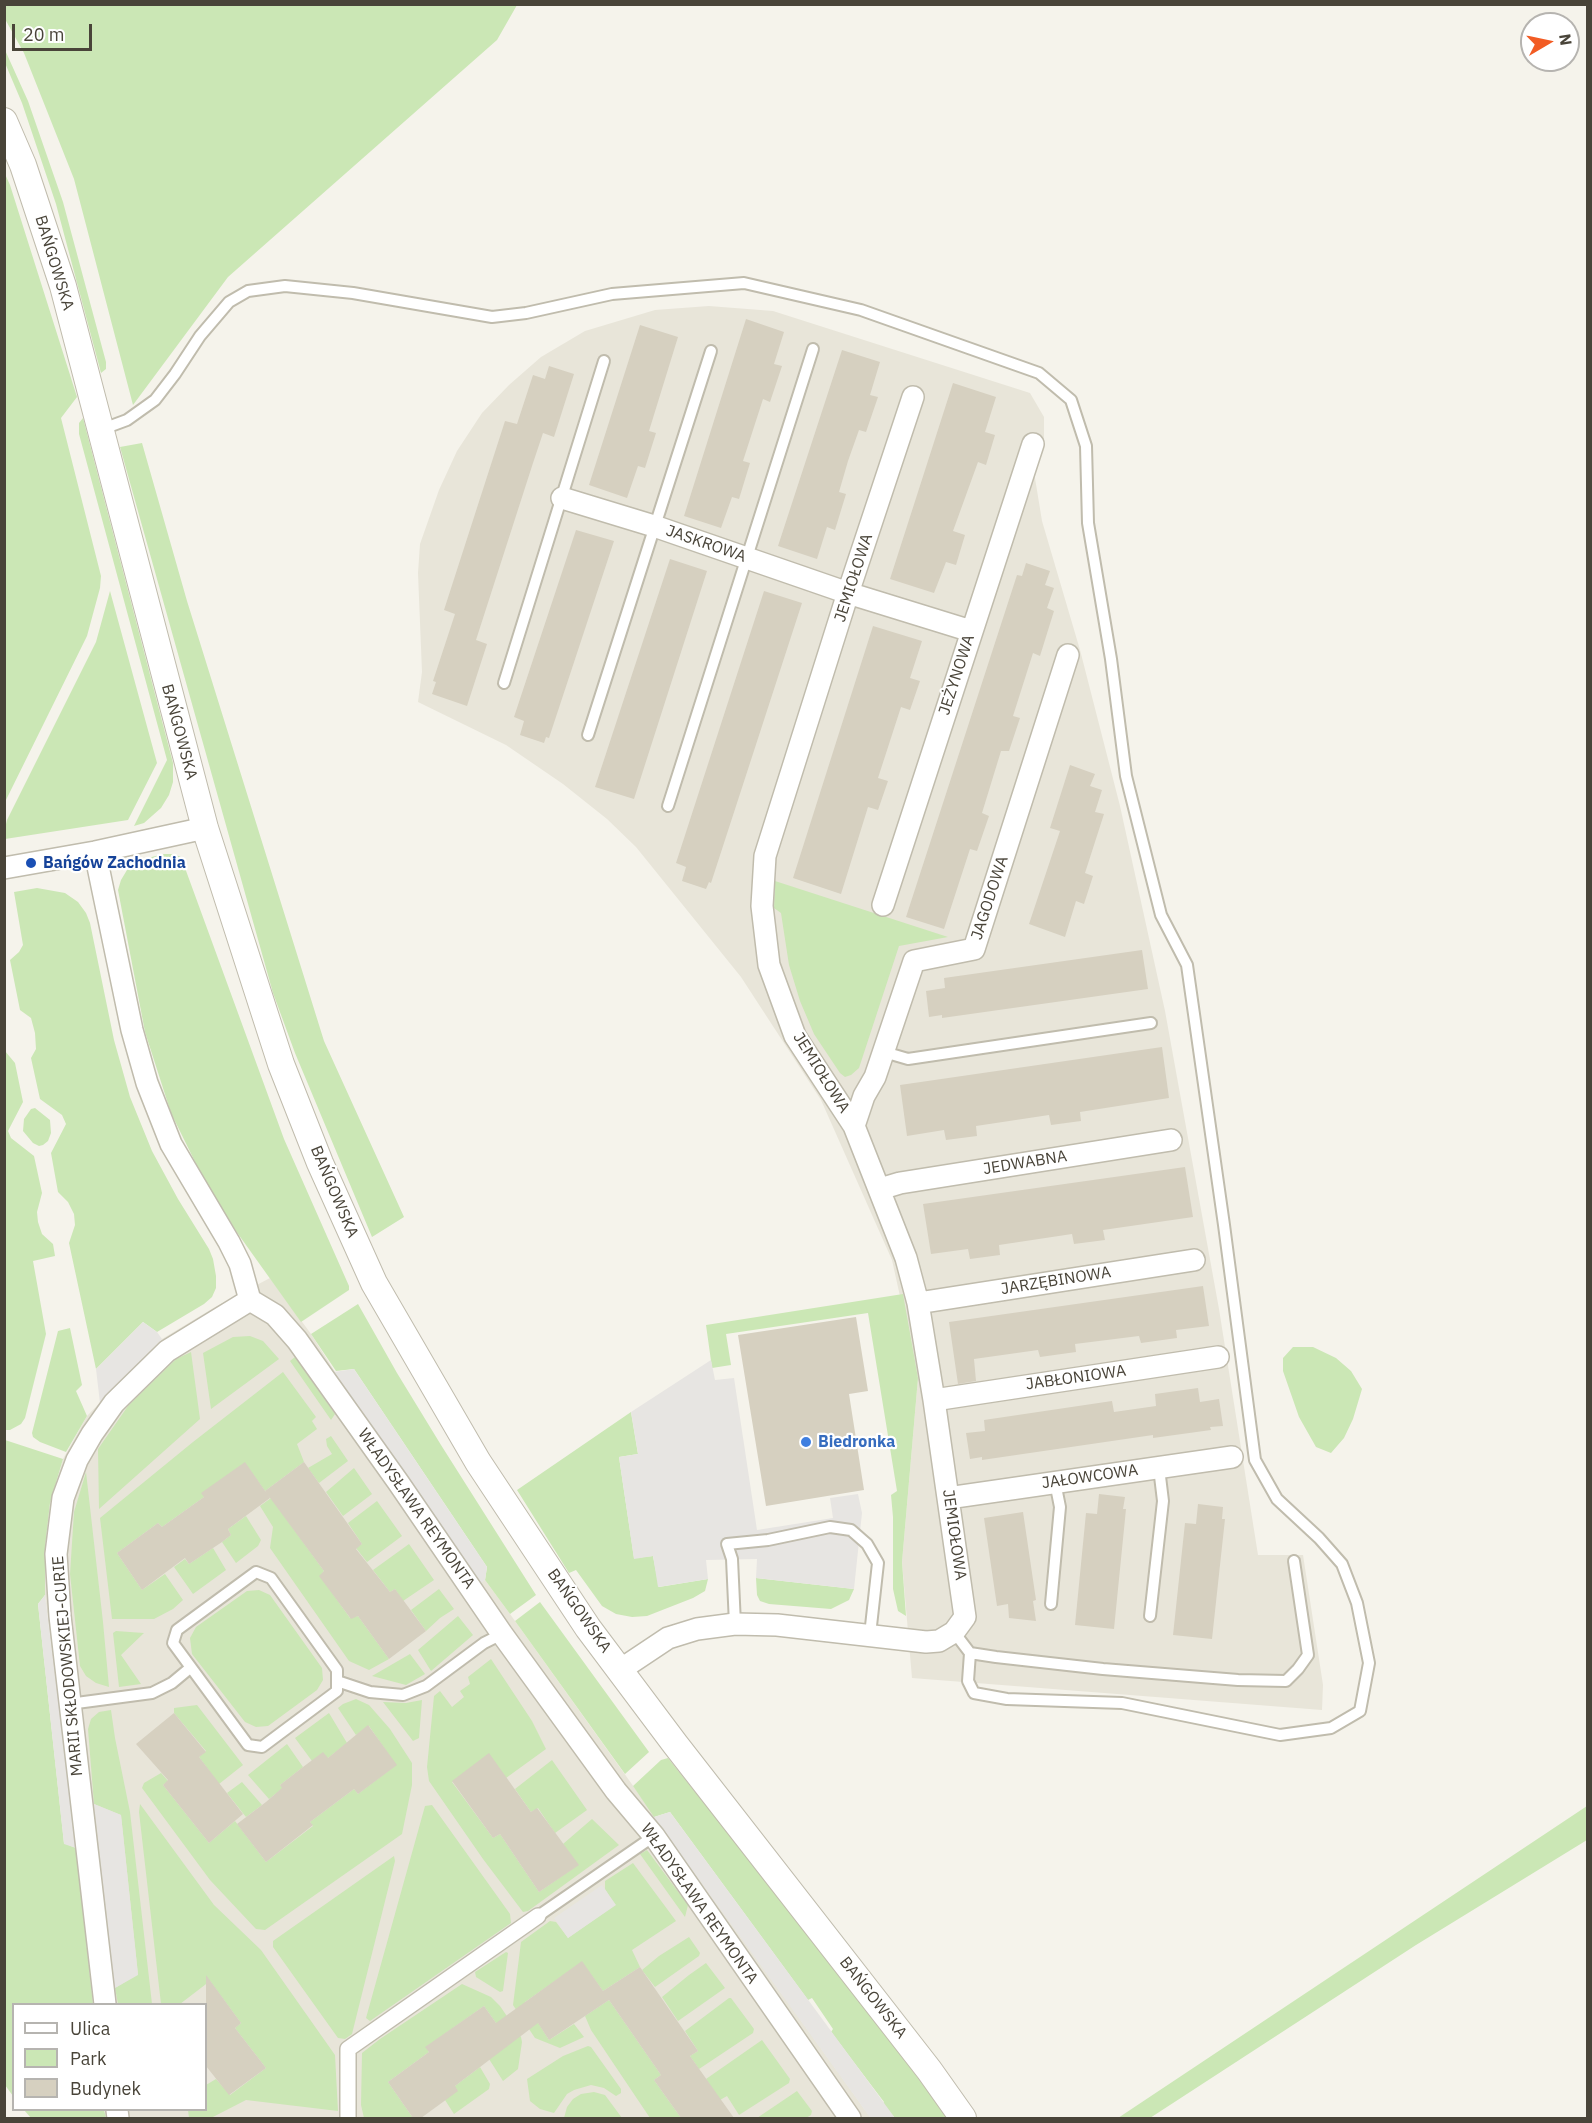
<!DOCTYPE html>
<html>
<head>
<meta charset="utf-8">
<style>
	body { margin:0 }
	#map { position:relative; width:1592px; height:2123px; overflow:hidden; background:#f5f3eb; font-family:"IBM Plex Sans",sans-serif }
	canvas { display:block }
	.frame { position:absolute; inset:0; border:6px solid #494439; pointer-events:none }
	.legend { position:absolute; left:12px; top:2003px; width:195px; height:108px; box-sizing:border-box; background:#fff; border:2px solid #b6b4b0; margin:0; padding:8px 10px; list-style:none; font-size:18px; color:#494439 }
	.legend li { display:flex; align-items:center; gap:12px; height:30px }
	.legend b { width:30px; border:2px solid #b6b4b0 }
	.north { position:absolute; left:1520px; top:12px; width:60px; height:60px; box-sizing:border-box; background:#fff; border:2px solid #b6b4b0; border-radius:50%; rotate:81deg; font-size:16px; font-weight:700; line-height:24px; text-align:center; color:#494439 }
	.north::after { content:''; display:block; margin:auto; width:21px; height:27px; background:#f25c24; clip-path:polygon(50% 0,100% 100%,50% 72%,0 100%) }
	.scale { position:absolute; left:12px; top:24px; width:80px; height:27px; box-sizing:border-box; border:3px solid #494439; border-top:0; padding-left:8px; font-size:18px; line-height:21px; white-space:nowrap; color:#494439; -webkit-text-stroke:4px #fff; paint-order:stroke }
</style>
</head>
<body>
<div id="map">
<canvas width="1592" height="2123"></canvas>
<div class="frame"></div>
<ul class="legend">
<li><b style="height:8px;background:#fff"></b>Ulica</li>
<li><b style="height:16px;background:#cbe7b5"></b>Park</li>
<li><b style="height:16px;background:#d6d0c0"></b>Budynek</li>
</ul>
<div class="north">N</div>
<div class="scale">20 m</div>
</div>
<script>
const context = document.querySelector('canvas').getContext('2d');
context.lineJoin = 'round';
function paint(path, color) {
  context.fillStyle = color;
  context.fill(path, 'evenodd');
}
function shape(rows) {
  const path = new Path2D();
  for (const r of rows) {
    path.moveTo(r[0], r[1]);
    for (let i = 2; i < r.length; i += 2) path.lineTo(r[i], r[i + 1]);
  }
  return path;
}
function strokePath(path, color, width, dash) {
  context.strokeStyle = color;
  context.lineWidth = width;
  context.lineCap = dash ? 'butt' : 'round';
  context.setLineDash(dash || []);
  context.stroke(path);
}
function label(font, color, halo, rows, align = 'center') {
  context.font = font + ' "IBM Plex Sans",sans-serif';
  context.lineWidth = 4.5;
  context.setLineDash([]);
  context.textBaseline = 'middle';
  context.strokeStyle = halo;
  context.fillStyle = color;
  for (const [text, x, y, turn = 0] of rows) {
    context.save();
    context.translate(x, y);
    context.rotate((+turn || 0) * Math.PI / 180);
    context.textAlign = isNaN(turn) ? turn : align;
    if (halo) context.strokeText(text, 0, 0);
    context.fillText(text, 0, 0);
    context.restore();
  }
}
const residential = shape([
	[709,306,773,311,1030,393,1044,417,1044,442,1034,472,1042,521,1080,650,1120,806,1165,1011,1219,1309,1258,1555,1303,1555,1323,1685,1322,1710,912,1678,902,1562,918,1378,892,1260,821,1100,741,977,636,847,607,819,563,784,506,745,418,702,422,672,418,573,420,544,439,490,457,451,482,413,509,385,541,357,585,331,655,310],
	[270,1278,311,1334,335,1372,479,1584,485,1580,510,1614,871,2118,106,2118,104,2110,206,2110,206,2004,93,2004,45,1595,45,1547,50,1503,63,1459,87,1416,162,1339,215,1307]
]);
const green = shape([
	[4,5,5,4,517,5,497,40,228,277,133,405,74,179,24,53,5,19],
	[5,50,28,101,63,202,106,362,106,369,101,373,56,204,22,103,5,63],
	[5,174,10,185,77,397,61,418,101,576,100,588,87,636,5,802],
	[83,418,173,763,173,782,169,795,161,808,144,823,134,826,167,760,79,434,79,423],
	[142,443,187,601,324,1041,404,1217,372,1237,295,1053,273,993,120,447],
	[110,591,157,763,128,820,5,839,5,828,7,820,96,642],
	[163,854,174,854,181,857,284,1139,349,1286,349,1290,301,1322,236,1231,202,1176,171,1113,145,1032,118,890,121,880,127,870,137,861],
	[775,881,948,937,899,946,859,1068,851,1075,845,1077,840,1073,814,1034,800,1001,789,965,781,913,774,908],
	[37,888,65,893,78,902,86,913,90,923,114,1040,130,1097,152,1151,178,1199,209,1249,213,1259,216,1276,216,1288,212,1297,204,1304,157,1332,143,1322,96,1369,69,1243,75,1225,74,1214,68,1202,58,1192,51,1153,66,1124,62,1115,40,1099,31,1058,36,1049,35,1033,31,1018,20,1010,10,960,19,952,23,945,14,892],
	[5,1051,15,1063,23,1102,8,1131,11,1138,34,1156,42,1193,37,1212,38,1222,42,1234,53,1244,55,1256,33,1261,46,1334,25,1418,21,1424,10,1430,4,1430],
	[35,1108,50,1120,51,1133,48,1141,43,1145,39,1146,33,1143,23,1131,24,1119,31,1109],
	[903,1294,918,1378,902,1562,906,1616,898,1611,893,1589,893,1517,891,1495,897,1491,868,1313,726,1334,731,1365,712,1368,706,1325],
	[358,1304,397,1373,441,1445,536,1595,510,1614,485,1580,487,1567,354,1369,336,1371,311,1334],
	[70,1328,82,1385,76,1391,87,1416,66,1452,40,1442,33,1437,32,1433,58,1331],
	[250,1336,263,1341,279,1359,211,1409,203,1353,233,1337],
	[1293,1347,1313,1347,1336,1358,1351,1371,1362,1389,1353,1419,1344,1438,1331,1453,1316,1447,1299,1417,1283,1371,1283,1358],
	[191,1352,200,1419,99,1509,98,1449,128,1406,176,1359],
	[295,1357,335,1414,331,1420,290,1361],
	[283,1372,316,1417,312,1421,317,1429,297,1444,304,1462,265,1491,245,1463,204,1497,162,1527,158,1523,117,1553,142,1590,165,1574,183,1600,173,1609,154,1619,112,1619,100,1518,193,1442],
	[631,1412,638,1454,619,1457,634,1558,653,1556,659,1587,708,1579,705,1591,693,1598,647,1616,632,1617,616,1614,602,1606,576,1570,569,1573,517,1490],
	[331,1436,348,1461,319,1483,308,1468,332,1454,327,1446,326,1439],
	[5,1440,63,1459,50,1503,45,1547,45,1595,38,1604,64,1843,76,1848,93,2004,14,2004,13,2096,5,2085],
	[354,1468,372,1494,343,1516,326,1492],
	[86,1472,103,1622,109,1687,96,1683,86,1676,80,1666,70,1574,74,1512],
	[271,1498,324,1571,320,1576,350,1618,358,1616,389,1659,369,1670,349,1661,270,1548,273,1527,260,1506],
	[377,1501,402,1536,367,1562,356,1548,362,1544,348,1523],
	[246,1516,261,1540,258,1546,236,1563,222,1542,231,1535,228,1529],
	[409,1544,434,1580,403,1601,395,1589,390,1592,373,1570],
	[213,1548,226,1570,193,1594,174,1567,185,1559,189,1564],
	[756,1578,854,1589,849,1600,831,1609,769,1604,760,1601,757,1595],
	[439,1589,454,1609,440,1618,426,1631,411,1610],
	[259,1590,270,1595,322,1668,323,1680,317,1690,268,1726,256,1727,245,1722,192,1654,190,1638,196,1627,247,1591],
	[540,1602,649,1752,625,1774,515,1621],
	[458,1616,473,1635,431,1671,418,1650],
	[116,1631,144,1633,121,1655,141,1684,119,1687,113,1633],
	[410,1654,425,1674,406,1685,372,1676],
	[491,1659,532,1721,546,1749,506,1778,452,1782,493,1838,500,1834,539,1892,578,1865,563,1844,592,1819,619,1845,528,1911,523,1912,483,1859,429,1781,427,1767,434,1696,440,1691,452,1707,464,1697,460,1691,470,1684,468,1677],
	[356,1699,369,1705,390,1729,412,1763,412,1785,402,1834,265,1930,256,1929,210,1880,142,1788,144,1783,161,1773,168,1781,163,1785,209,1843,235,1821,266,1862,313,1826,310,1822,354,1789,358,1794,396,1765,369,1726,356,1735,338,1708,343,1704],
	[422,1700,419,1738,413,1741,383,1702,406,1703],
	[197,1705,243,1765,219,1784,199,1757,206,1751,174,1713,174,1708],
	[111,1710,115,1738,130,1812,152,2004,118,2004,115,1988,138,1974,121,1815,94,1804,88,1729,91,1719,99,1712],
	[329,1713,347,1743,328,1758,312,1761,295,1738],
	[287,1744,303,1767,280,1785,283,1788,269,1799,248,1775],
	[668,1758,834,1966,948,2118,895,2118,892,2115,871,2118,884,2102,831,2032,833,2029,812,1998,808,2000,670,1812,654,1817,633,1786,661,1760],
	[552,1760,587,1810,555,1833,538,1808,531,1812,515,1789],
	[242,1782,262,1805,246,1817,227,1793],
	[140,1804,214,1905,261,1950,335,2055,338,2111,246,2100,211,2118,189,2118,188,2110,206,2110,206,2085,216,2079,230,2095,266,2068,235,2028,241,2023,210,1981,180,2004,161,2004,139,1812],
	[432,1805,510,1914,511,1923,370,2021,366,2018,425,1806],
	[1587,1806,1587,1840,1416,1945,1150,2118,1118,2118],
	[647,1850,688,1905,685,1917,640,1854],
	[394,1856,395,1861,352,2034,345,2039,338,2038,273,1947,273,1941],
	[633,1863,676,1921,632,1950,640,1967,603,1991,582,1962,525,2002,549,2040,574,2024,584,2037,560,2048,535,2038,513,2005,521,1942,550,1921,556,1922,568,1938,615,1905,605,1889,605,1881],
	[689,1937,700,1953,699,1956,655,1987,642,1970,659,1956],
	[506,1952,508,1953,503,1991,500,1992,476,1977,475,1972],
	[706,1963,725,1988,678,2021,662,1997,689,1975],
	[462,1984,491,1997,500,2006,521,2037,522,2042,518,2069,503,2081,489,2059,510,2043,484,2006,426,2047,429,2052,388,2082,413,2118,364,2118,361,2105,362,2053,380,2039],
	[729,1998,731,1998,754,2029,753,2033,699,2069,690,2056,698,2051,685,2031],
	[609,2000,661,2075,654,2080,681,2118,650,2118,591,2030,585,2016],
	[762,2040,790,2079,789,2083,739,2115,727,2096,720,2100,706,2079],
	[588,2046,591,2047,621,2089,621,2093,616,2096,604,2088,591,2085,574,2090,567,2094,554,2113,540,2109,530,2101,527,2079,563,2056],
	[480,2067,490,2084,489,2089,454,2114,445,2100,455,2086],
	[797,2091,812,2111,811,2115,806,2118,757,2118],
	[594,2092,605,2095,622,2118,564,2118,567,2107,573,2099,581,2094],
	[24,2110,104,2110,106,2118,31,2118]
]);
const parking = shape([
	[143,1322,157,1332,162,1339,100,1403,96,1369],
	[711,1360,715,1380,734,1378,757,1530,833,1518,830,1498,858,1494,862,1513,854,1589,756,1578,757,1559,706,1560,708,1579,658,1587,653,1556,634,1559,619,1457,638,1454,631,1412],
	[354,1369,487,1567,485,1580,479,1585,334,1372],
	[45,1595,76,1848,64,1844,38,1604],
	[94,1804,121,1815,138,1975,115,1988],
	[670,1812,884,2103,895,2118,871,2118,869,2116,654,1817],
	[602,1885,616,1905,568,1938,554,1918]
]);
const building = shape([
	[746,319,784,332,774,364,782,366,770,402,763,399,743,461,750,463,739,499,732,497,721,528,684,516],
	[640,325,678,337,649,431,656,433,645,468,638,466,627,498,589,485],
	[842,350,880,362,870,395,878,397,866,432,859,430,848,461,839,492,846,494,835,530,827,527,817,559,778,546],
	[549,366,574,374,554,437,543,433,533,463,476,640,487,644,467,706,432,694,436,682,433,681,455,614,444,610,505,421,517,424,533,375,545,379],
	[953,383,996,397,985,432,995,435,986,465,978,462,953,531,965,535,956,565,946,562,934,593,890,579],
	[576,530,614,541,549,738,546,737,544,743,520,735,524,721,514,717],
	[670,559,707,571,634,799,595,787],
	[1026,563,1050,571,1045,585,1054,588,1047,608,1054,611,1040,656,1033,653,1013,716,1020,718,1009,751,1001,751,982,813,989,816,977,851,970,849,944,929,906,917,1017,575,1022,576],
	[764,591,802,603,711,883,709,882,706,889,682,881,686,867,676,863],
	[873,626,922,641,910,678,920,681,910,710,901,707,878,778,888,781,878,810,868,807,841,894,793,878],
	[1070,765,1095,774,1090,786,1102,790,1095,812,1104,814,1085,873,1093,876,1084,904,1076,901,1065,937,1029,924,1060,831,1050,828],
	[1142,950,1148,989,942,1018,942,1015,929,1017,926,991,945,988,944,978],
	[1162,1047,1169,1098,1080,1112,1081,1121,1051,1125,1049,1115,976,1126,977,1136,946,1140,944,1130,907,1136,900,1085],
	[1185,1167,1193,1217,1103,1230,1105,1240,1074,1244,1072,1234,999,1245,1000,1255,970,1259,968,1249,931,1254,923,1204],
	[1203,1286,1209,1326,1176,1330,1177,1338,1141,1343,1139,1336,1075,1344,1076,1352,1040,1357,1038,1350,974,1359,976,1381,958,1384,949,1322],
	[856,1317,868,1391,849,1394,864,1490,766,1506,738,1335],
	[1198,1388,1200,1402,1219,1399,1223,1426,1210,1427,1211,1430,1153,1438,1153,1435,982,1460,982,1457,970,1459,966,1433,985,1431,984,1420,1112,1401,1114,1412,1156,1406,1155,1394],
	[245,1462,270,1498,228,1529,231,1535,222,1542,189,1564,185,1558,142,1590,117,1553,158,1523,162,1527,204,1497,201,1493],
	[304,1462,362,1544,356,1549,390,1592,395,1589,426,1631,389,1659,358,1616,351,1619,319,1576,324,1571,265,1491],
	[1099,1494,1125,1497,1123,1509,1126,1509,1114,1629,1075,1625,1086,1513,1097,1514],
	[1198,1504,1223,1507,1222,1519,1225,1519,1212,1639,1173,1635,1185,1523,1196,1524],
	[1023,1512,1036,1600,1033,1601,1036,1621,1009,1618,1008,1604,997,1606,984,1518],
	[174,1713,206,1752,199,1757,243,1814,209,1843,163,1785,168,1780,136,1744],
	[368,1725,397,1765,358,1794,354,1789,310,1822,313,1825,266,1862,237,1824,266,1802,282,1788,280,1785,303,1767,323,1752,328,1758],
	[489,1753,531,1812,537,1808,579,1865,539,1892,500,1834,493,1838,452,1781],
	[582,1961,603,1991,640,1967,698,2051,690,2056,734,2118,681,2118,654,2080,661,2075,609,2000,549,2040,538,2023,455,2086,458,2091,421,2118,413,2118,388,2082,429,2052,425,2047,484,2006,496,2023],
	[206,1975,241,2023,235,2028,266,2068,229,2095,206,2066]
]);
const service = shape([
	[100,430,127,420,155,400,175,374,200,336,229,302,248,291,285,286,353,293,492,317,526,313,612,294,744,283,861,310,1039,373,1071,400,1086,446,1088,523,1111,659,1126,776,1161,915,1187,965,1224,1225,1255,1460,1277,1499,1319,1538,1342,1564,1357,1603,1369,1663,1360,1711,1331,1728,1280,1735,1122,1703,1007,1699,974,1693,968,1681,970,1653],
	[504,683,604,361],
	[588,735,711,351],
	[668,806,813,349],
	[884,1052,908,1059,1151,1023],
	[256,1572,271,1578,337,1670,337,1691,262,1747,248,1745,173,1643,177,1630,256,1572],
	[1051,1604,1060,1507,1055,1482],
	[1150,1616,1163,1501,1159,1468],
	[735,1624,732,1559,727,1544,768,1540,830,1527,851,1530,867,1544,878,1563,870,1635],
	[954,1632,970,1653,996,1657,1103,1669,1238,1680,1286,1681,1298,1669,1308,1655,1294,1561],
	[337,1681,370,1692,403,1695,426,1686,484,1643,502,1634],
	[69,1704,152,1693,172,1683,190,1668],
	[538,1916,654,1836]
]);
const pedestrian = shape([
	[348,2118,348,2049,538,1916]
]);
const minor = shape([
	[562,498,654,526,848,593,971,631],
	[95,852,132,1030,147,1083,171,1144,229,1242,240,1264,250,1300,275,1315,297,1340,398,1482,502,1634,616,1791,654,1836,850,2118],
	[4,868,95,852,205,828],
	[883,905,1033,444],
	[854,1126,864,1096,875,1077,914,961,974,949,1068,655],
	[880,1189,900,1183,1171,1140],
	[918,1303,1194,1260],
	[934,1400,1218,1357],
	[948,1498,1232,1457],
	[620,1670,668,1638,697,1629,735,1624,777,1625,926,1642,939,1641,954,1632,965,1617,934,1400,918,1303,906,1258,854,1126,795,1036,769,965,762,906,765,856,848,593,913,397],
	[105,2004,60,1616,56,1554,63,1498,77,1460,92,1434,114,1403,167,1351,250,1300],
	[117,2110,118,2118]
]);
const tertiary = shape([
	[4,121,23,165,63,286,205,828,281,1064,320,1163,374,1283,478,1462,588,1628,675,1744,929,2070,963,2118]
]);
const markers = [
	[31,863,6,"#1a4fb4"],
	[806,1442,6,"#3f7fe0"]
];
const streetNames = [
	["BAŃGOWSKA",54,263,73],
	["JASKROWA",706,544,19],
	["JEMIOŁOWA",854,578,-72],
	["JEŻYNOWA",957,675,-72],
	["BAŃGOWSKA",179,732,75],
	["JAGODOWA",990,898,-72],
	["JEMIOŁOWA",821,1073,58],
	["JEDWABNA",1025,1163,-9],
	["BAŃGOWSKA",334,1192,67],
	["JARZĘBINOWA",1056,1281,-9],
	["JABŁONIOWA",1076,1378,-8],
	["JAŁOWCOWA",1090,1477,-8],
	["WŁADYSŁAWA REYMONTA",416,1509,55],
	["JEMIOŁOWA",954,1535,82],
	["BAŃGOWSKA",579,1611,55],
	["MARII SKŁODOWSKIEJ-CURIE",68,1666,-95],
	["WŁADYSŁAWA REYMONTA",699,1904,55],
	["BAŃGOWSKA",873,1998,52]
];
const transitNames = [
	["Bańgów Zachodnia",43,863]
];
const shopNames = [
	["Biedronka",818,1442]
];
paint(residential, '#e8e5d9');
paint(green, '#cbe7b5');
paint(parking, '#e7e5e2');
paint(building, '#d6d0c0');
strokePath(service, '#c0bcad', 14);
strokePath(pedestrian, '#c0bcad', 18);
strokePath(minor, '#c0bcad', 24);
strokePath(tertiary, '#c0bcad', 28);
strokePath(service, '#fff', 10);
strokePath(pedestrian, '#fff', 15);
strokePath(minor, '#fff', 21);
strokePath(tertiary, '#fff', 26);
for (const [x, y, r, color] of markers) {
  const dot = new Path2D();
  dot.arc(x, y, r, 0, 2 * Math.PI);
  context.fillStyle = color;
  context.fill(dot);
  strokePath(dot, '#fff', 2);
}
label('16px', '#494439', '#fff', streetNames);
label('bold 16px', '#164399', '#fff', transitNames, 'left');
label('bold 16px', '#366cbe', '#fff', shopNames, 'left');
</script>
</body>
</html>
